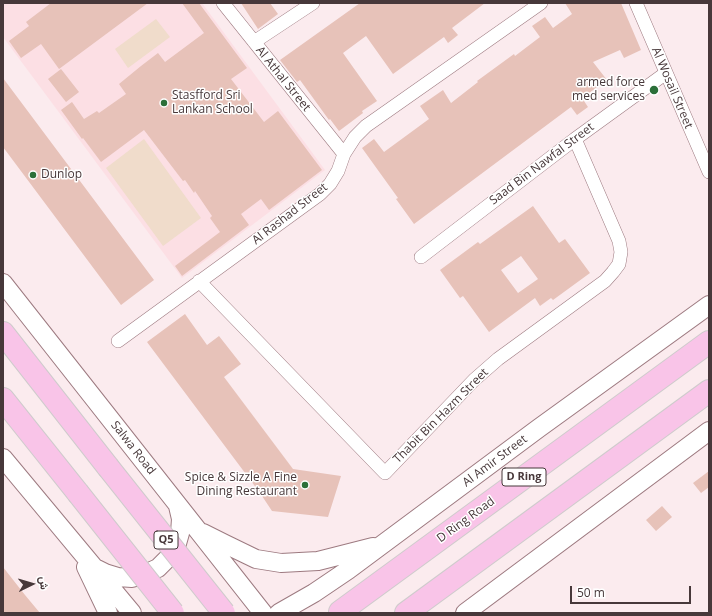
<!DOCTYPE html>
<html>
<head>
<meta charset="utf-8">
<style>
	body { margin:0 }
	#map { position:relative; width:712px; height:616px; overflow:hidden; background:#fbebee; font-family:"Open Sans",Vazirmatn,sans-serif }
	canvas { display:block }
	.frame { position:absolute; inset:0; border:4px solid #47383a; pointer-events:none }
	.north { position:absolute; left:12px; top:564px; width:40px; height:40px; -webkit-text-stroke:3px #fff; paint-order:stroke; rotate:85deg; font-size:11px; font-weight:700; line-height:16px; text-align:center; color:#47383a }
	.north::after { content:''; display:block; margin:auto; width:14px; height:18px; background:#47383a; clip-path:polygon(50% 0,100% 100%,50% 72%,0 100%) }
	.scale { position:absolute; left:570px; top:586px; width:121px; height:18px; box-sizing:border-box; border:2px solid #47383a; border-top:0; padding-left:5px; font-size:12px; line-height:14px; white-space:nowrap; color:#47383a; -webkit-text-stroke:3px #fff; paint-order:stroke }
</style>
</head>
<body>
<div id="map">
<canvas width="712" height="616"></canvas>
<div class="frame"></div>
<div class="north">ش</div>
<div class="scale">50 m</div>
</div>
<script>
const context = document.querySelector('canvas').getContext('2d');
context.lineJoin = 'round';
function paint(path, color) {
  context.fillStyle = color;
  context.fill(path, 'evenodd');
}
function shape(rows) {
  const path = new Path2D();
  for (const r of rows) {
    path.moveTo(r[0], r[1]);
    for (let i = 2; i < r.length; i += 2) path.lineTo(r[i], r[i + 1]);
  }
  return path;
}
function strokePath(path, color, width, dash) {
  context.strokeStyle = color;
  context.lineWidth = width;
  context.lineCap = dash ? 'butt' : 'round';
  context.setLineDash(dash || []);
  context.stroke(path);
}
function label(font, color, halo, rows, align = 'center') {
  context.font = font + ' "Open Sans",sans-serif';
  context.lineWidth = 3;
  context.setLineDash([]);
  context.textBaseline = 'middle';
  context.strokeStyle = halo;
  context.fillStyle = color;
  for (const [text, x, y, turn = 0] of rows) {
    context.save();
    context.translate(x, y);
    context.rotate((+turn || 0) * Math.PI / 180);
    context.textAlign = isNaN(turn) ? turn : align;
    if (halo) context.strokeText(text, 0, 0);
    context.fillText(text, 0, 0);
    context.restore();
  }
}
const built = shape([
	[3,3,202,3,325,170,182,278,3,37]
]);
const green = shape([
	[156,19,170,37,128,68,115,49],
	[144,139,201,218,163,246,106,168]
]);
const building = shape([
	[51,3,148,3,59,69,41,44,21,58,9,41,29,26,26,22],
	[182,3,199,3,247,68,231,79,264,122,278,111,322,170,269,210,261,199,241,214,249,225,182,276,175,266,220,232,210,218,212,216,195,191,194,193,185,180,183,181,144,130,101,162,83,138,82,139,61,110,72,102,84,119,97,111,99,113,126,94,119,84,141,66,158,53,165,62,204,33],
	[241,3,270,3,278,14,258,29],
	[360,3,485,3,452,28,458,35,448,43,444,37,393,74,366,36,343,53,377,101,362,111,363,113,339,131,330,119,329,120,300,80,297,82,280,60],
	[565,3,621,3,641,50,624,58,620,50,593,62,607,80,582,98,588,107,577,115,571,107,414,224,396,199,398,198,362,148,374,139,384,152,429,119,420,106,443,90,451,103,478,82,477,81,514,54,515,56,540,37,532,26,545,17,553,28,572,14],
	[61,69,79,92,66,102,48,79],
	[3,78,154,280,121,305,3,147],
	[533,206,559,243,565,239,590,273,553,300,551,298,540,306,535,298,489,332,463,296,460,298,440,270,478,242,480,244],
	[521,256,538,279,518,293,501,270],
	[185,314,207,345,219,336,241,364,224,377,293,469,341,476,328,517,272,511,260,493,147,342],
	[709,471,709,487,701,493,693,483],
	[662,506,672,517,656,531,646,520],
	[3,567,25,595,40,613,3,613]
]);
const minor = shape([
	[223,3,344,154],
	[636,3,709,172],
	[254,42,313,3],
	[421,257,575,139,666,73],
	[199,281,385,473,474,380,498,359,605,281,613,272,619,264,621,252,619,241,575,139],
	[118,341,320,194,330,184,338,171,344,154,355,137,366,126,541,3]
]);
const secondary = shape([
	[3,283,263,613],
	[3,458,132,613],
	[203,533,225,544,256,559,281,563,318,561,373,547],
	[86,567,108,613],
	[97,569,105,573,118,577,132,578,145,574,158,568,168,558,176,547,180,533,181,519,178,506],
	[279,613,314,593,348,570,539,428,709,305],
	[465,613,709,431]
]);
const motorway = shape([
	[3,333,108,467],
	[3,399,78,493],
	[340,612,709,342],
	[406,613,709,391]
]);
const motorwayBridge = shape([
	[108,467,224,613],
	[78,493,173,613]
]);
const markers = [
	[654,90,5,"#2b6f39"],
	[164,103,4,"#2b6f39"],
	[33,175,4,"#2b6f39"],
	[305,485,4,"#2b6f39"]
];
const shields = [
	[524,477,44],
	[166,540,24]
];
const shieldNames = [
	["D Ring",524,477],
	["Q5",166,540]
];
const streetNames = [
	["Al Athal Street",283,79,51],
	["Al Wosail Street",672,88,67],
	["Saad Bin Nawfal Street",542,164,-37],
	["Al Rashad Street",290,214,-38],
	["Thabit Bin Hazm Street",441,416,-45],
	["Salwa Road",133,448,52],
	["Al Amir Street",495,461,-37],
	["D Ring Road",466,520,-36]
];
const poiNames = [
	["armed force",645,83],
	["med services",645,97],
	["Stasfford Sri",172,96,"left"],
	["Lankan School",172,110,"left"],
	["Dunlop",41,175,"left"],
	["Spice & Sizzle A Fine",297,478],
	["Dining Restaurant",297,492]
];
paint(built, '#fcdfe4');
paint(green, '#f0dccb');
paint(building, '#e7c2b9');
strokePath(minor, '#9d7a80', 14);
strokePath(secondary, '#9d7a80', 20);
strokePath(motorway, '#cfcbcc', 24);
strokePath(minor, '#fff', 13);
strokePath(secondary, '#fff', 18);
strokePath(motorway, '#f9c4e8', 22);
strokePath(motorwayBridge, '#cfcbcc', 24, []);
strokePath(motorwayBridge, '#f9c4e8', 22);
for (const [x, y, r, color] of markers) {
  const dot = new Path2D();
  dot.arc(x, y, r, 0, 2 * Math.PI);
  context.fillStyle = color;
  context.fill(dot);
  strokePath(dot, '#fff', 1.5);
}
for (const [x, y, w] of shields) {
  const box = new Path2D();
  box.roundRect(x - w / 2, y - 9, w, 18, 3);
  context.fillStyle = '#fff';
  context.fill(box);
  strokePath(box, '#47383a', 1);
}
label('bold 11px', '#47383a', null, shieldNames);
label('12px', '#47383a', '#fff', streetNames);
label('12px', '#47383a', '#fff', poiNames, 'right');
</script>
</body>
</html>
